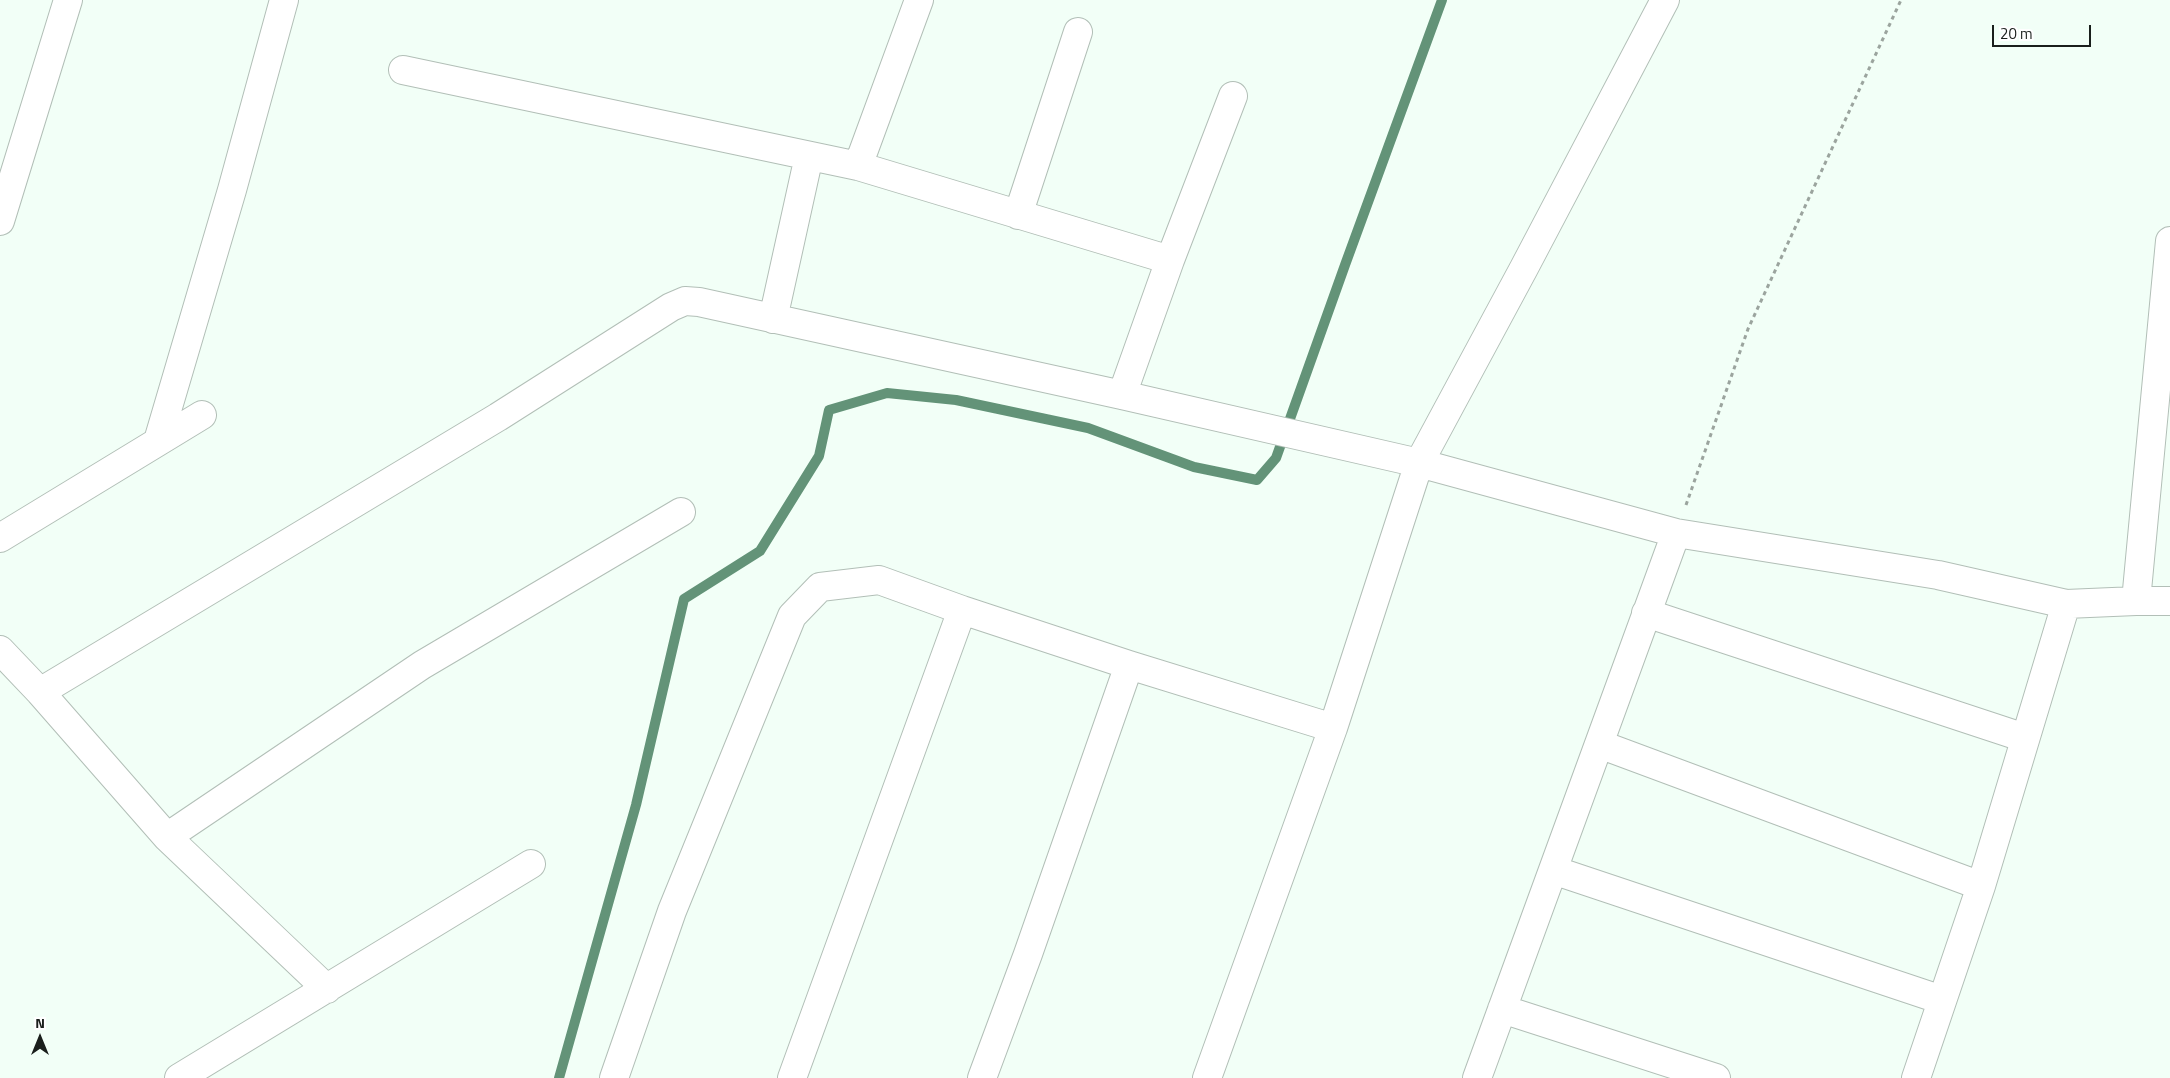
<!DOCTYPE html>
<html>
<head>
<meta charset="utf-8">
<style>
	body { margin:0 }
	#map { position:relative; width:2170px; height:1078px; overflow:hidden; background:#f2fff7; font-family:"Titillium Web",sans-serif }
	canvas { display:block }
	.north { position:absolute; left:15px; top:1013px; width:50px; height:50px; -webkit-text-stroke:4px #fff; paint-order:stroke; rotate:0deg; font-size:14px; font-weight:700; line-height:20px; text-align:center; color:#1a1f1c }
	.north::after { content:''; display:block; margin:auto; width:18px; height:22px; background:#1a1f1c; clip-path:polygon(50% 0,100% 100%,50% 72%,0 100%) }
	.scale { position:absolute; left:1992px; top:25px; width:99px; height:22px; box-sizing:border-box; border:2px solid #1a1f1c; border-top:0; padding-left:6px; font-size:15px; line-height:18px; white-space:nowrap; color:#1a1f1c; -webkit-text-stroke:4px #fff; paint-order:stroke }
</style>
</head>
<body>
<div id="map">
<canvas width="2170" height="1078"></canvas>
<div class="north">N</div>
<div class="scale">20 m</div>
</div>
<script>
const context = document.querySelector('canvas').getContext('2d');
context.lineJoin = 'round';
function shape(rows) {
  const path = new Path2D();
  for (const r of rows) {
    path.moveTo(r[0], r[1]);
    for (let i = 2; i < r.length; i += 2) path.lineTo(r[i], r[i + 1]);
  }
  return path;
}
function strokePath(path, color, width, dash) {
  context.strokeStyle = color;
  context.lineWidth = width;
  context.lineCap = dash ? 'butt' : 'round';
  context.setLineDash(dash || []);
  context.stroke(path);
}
const stream = shape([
	[559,1078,636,805,684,599,760,551,819,456,829,410,887,393,956,400,1088,428,1194,467,1257,480,1276,458,1345,265,1442,0]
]);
const path = shape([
	[1686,505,1748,329,1901,0]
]);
const street = shape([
	[403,70,858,166,1170,260],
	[858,166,919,0],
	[1018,215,1078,32],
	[0,221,68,0],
	[773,319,809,156],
	[1122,395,1170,260,1233,96],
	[158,441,232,190,284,0],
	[0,538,202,415],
	[2136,601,2170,241],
	[1646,613,2025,738],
	[0,650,40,692,167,837,327,989],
	[40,692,498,417,671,307,685,301,699,302,1122,395,1419,463,1676,533,1938,575,2066,604,2136,601,2170,601],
	[1599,744,1981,886],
	[167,837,422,665,681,512],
	[1553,870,1942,1000],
	[1502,1009,1716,1078],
	[179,1078,531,864],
	[614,1078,672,911,792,616,820,587,879,580,962,610,1129,665,1333,728],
	[792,1078,962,610],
	[982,1078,1028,954,1129,665],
	[1207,1078,1333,728,1419,463,1524,268,1665,0],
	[1477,1078,1676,533],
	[1916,1078,1981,886,2066,604]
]);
strokePath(stream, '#639378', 10);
strokePath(street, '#b2bfb7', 30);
strokePath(path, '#9ba49e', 3, [4, 4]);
strokePath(street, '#fff', 28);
</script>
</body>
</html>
